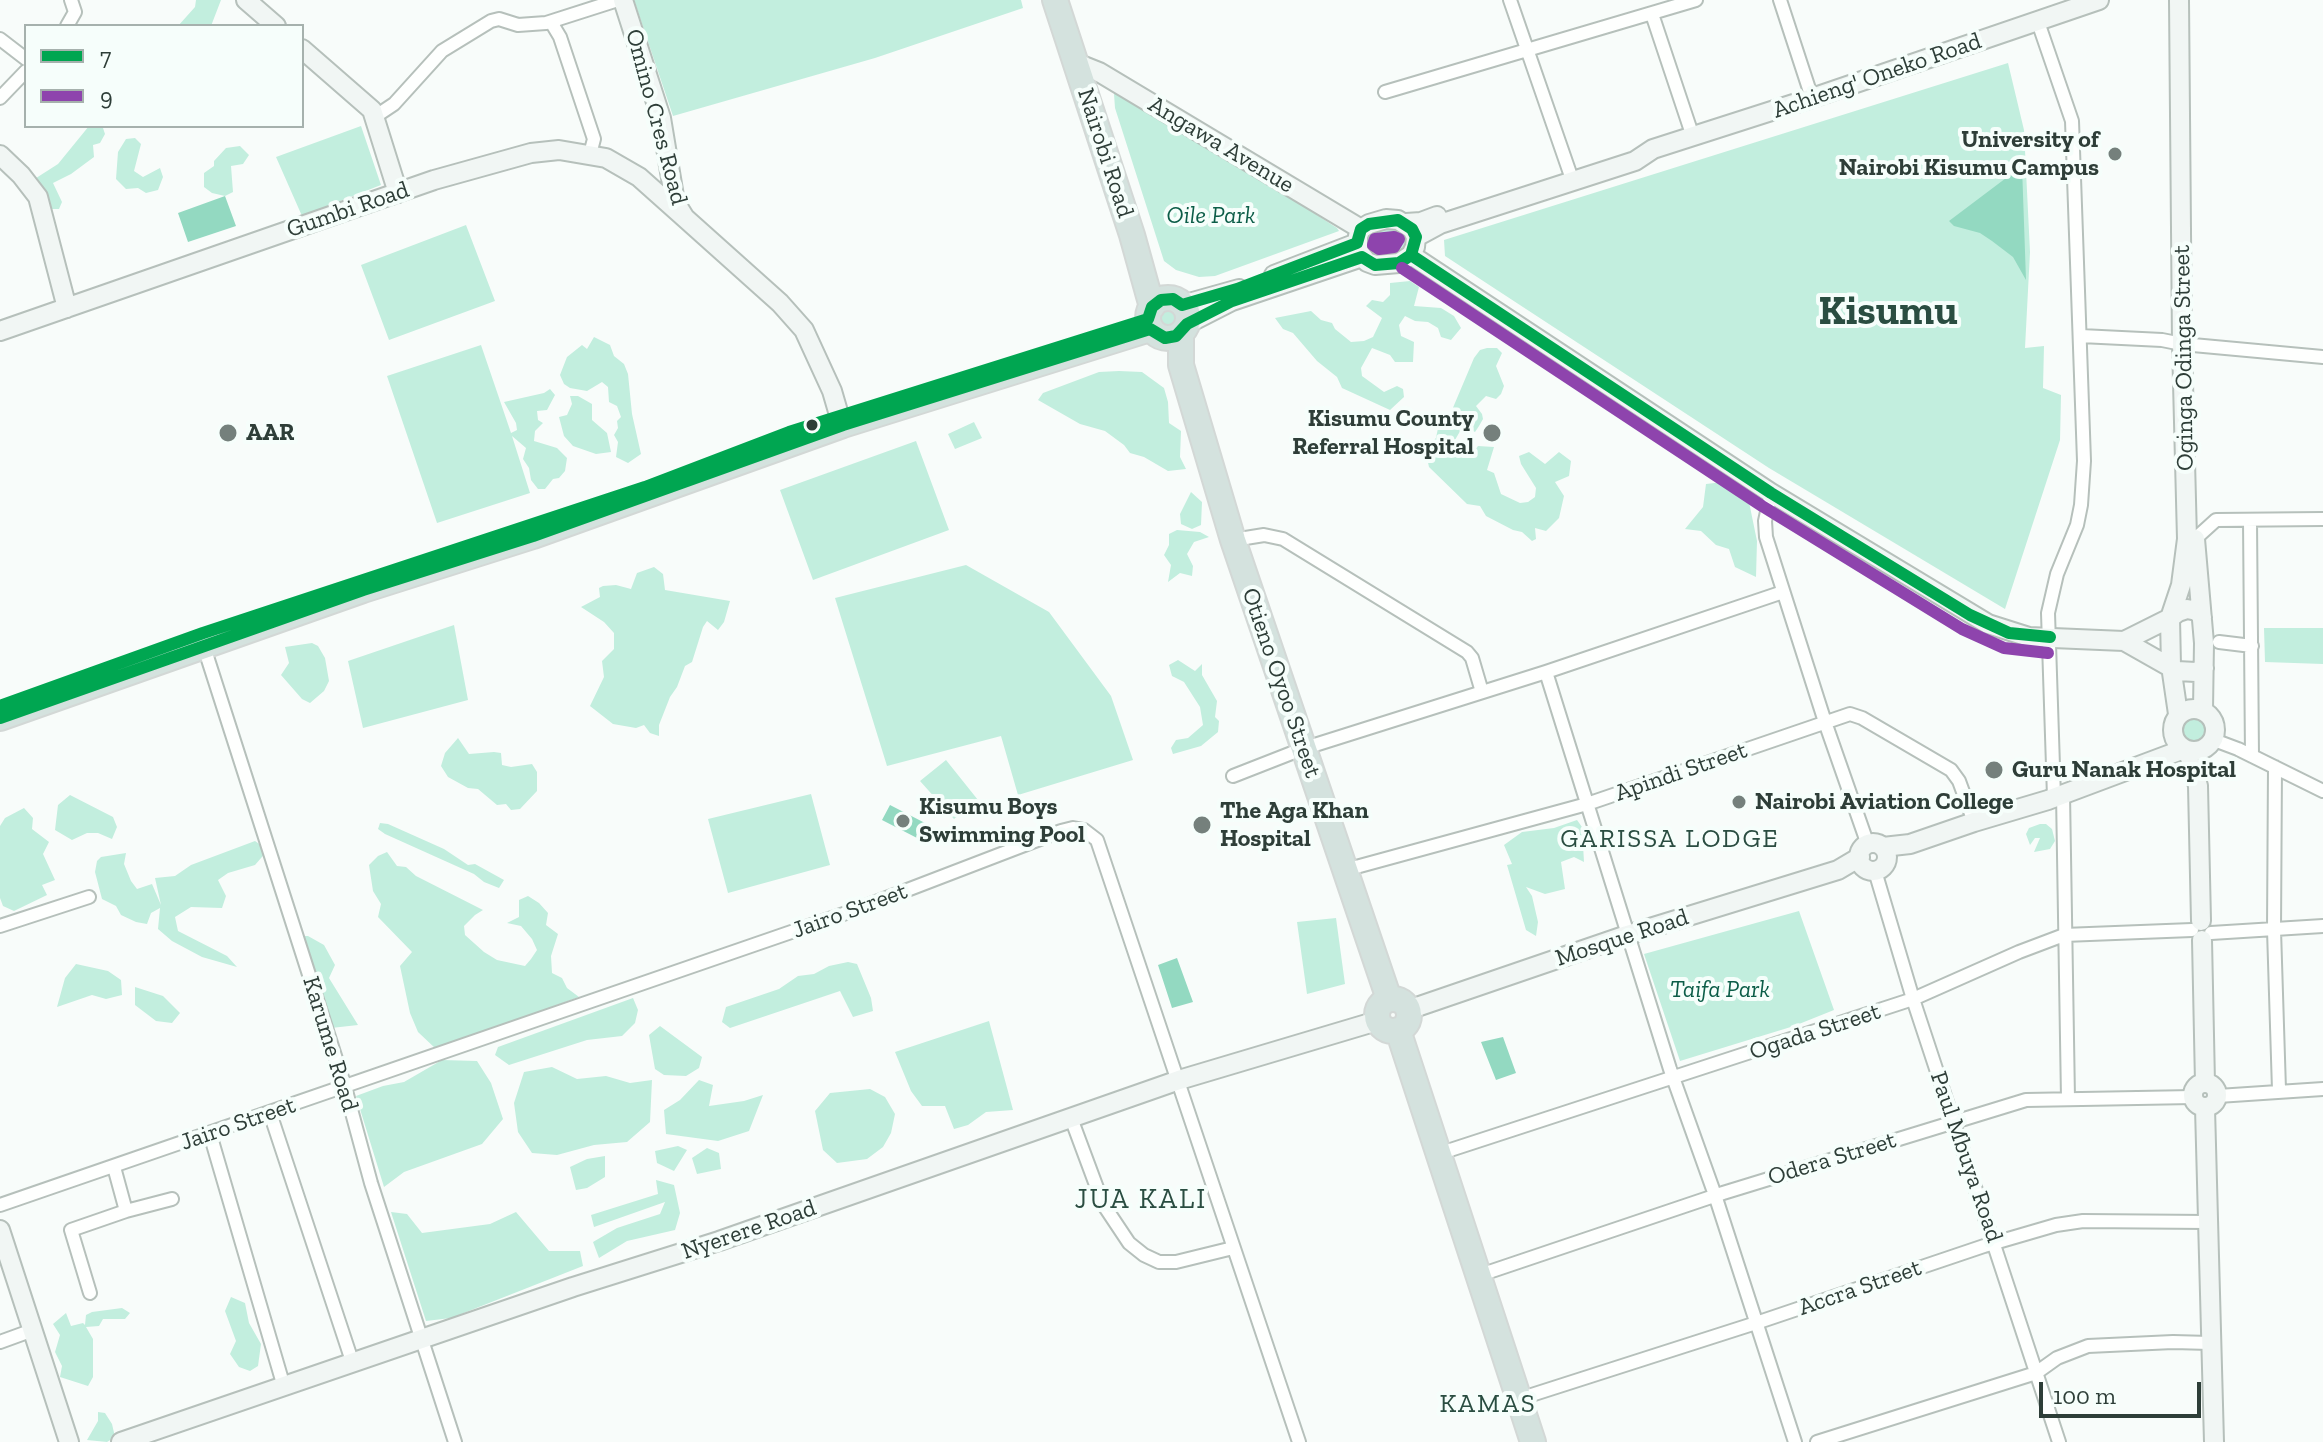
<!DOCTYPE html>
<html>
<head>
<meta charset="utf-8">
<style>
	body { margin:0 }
	#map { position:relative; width:2323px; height:1442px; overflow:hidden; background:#f8fcfa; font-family:"Zilla Slab",serif }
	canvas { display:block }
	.legend { position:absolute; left:24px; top:24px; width:280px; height:104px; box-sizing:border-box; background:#f6fefb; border:2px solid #a6b1ad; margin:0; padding:10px 14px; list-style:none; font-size:24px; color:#2e3e38 }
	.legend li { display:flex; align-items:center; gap:16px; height:40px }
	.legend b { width:40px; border:2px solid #a6b1ad }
	.scale { position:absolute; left:2039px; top:1382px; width:162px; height:36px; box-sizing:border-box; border:4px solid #2e3e38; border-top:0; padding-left:10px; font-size:24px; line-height:28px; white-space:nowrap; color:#2e3e38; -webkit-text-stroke:6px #f6fefb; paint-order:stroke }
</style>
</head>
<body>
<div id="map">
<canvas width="2323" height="1442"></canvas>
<ul class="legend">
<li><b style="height:10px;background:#00a651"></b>7</li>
<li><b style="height:10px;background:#8e44ad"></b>9</li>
</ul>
<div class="scale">100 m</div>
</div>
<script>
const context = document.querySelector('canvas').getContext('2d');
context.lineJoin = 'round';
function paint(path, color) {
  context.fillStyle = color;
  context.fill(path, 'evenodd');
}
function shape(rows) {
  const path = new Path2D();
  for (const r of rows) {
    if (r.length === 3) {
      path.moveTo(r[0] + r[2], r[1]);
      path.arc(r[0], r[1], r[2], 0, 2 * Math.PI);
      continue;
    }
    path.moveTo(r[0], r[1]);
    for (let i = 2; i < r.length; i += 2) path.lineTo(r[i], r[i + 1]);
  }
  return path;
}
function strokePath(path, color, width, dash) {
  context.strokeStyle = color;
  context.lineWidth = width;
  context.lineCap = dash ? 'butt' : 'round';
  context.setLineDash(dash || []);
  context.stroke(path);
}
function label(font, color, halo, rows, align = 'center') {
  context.font = font + ' "Zilla Slab",serif';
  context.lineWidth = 8;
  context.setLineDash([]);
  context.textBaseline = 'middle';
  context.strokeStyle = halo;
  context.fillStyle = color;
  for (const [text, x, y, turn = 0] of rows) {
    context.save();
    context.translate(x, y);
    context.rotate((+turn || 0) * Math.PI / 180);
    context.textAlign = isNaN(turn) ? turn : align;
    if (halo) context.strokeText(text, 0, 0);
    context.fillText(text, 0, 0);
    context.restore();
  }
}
const green = shape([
	[196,0,221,0,211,26,178,26,195,7],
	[634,0,1021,0,1023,8,875,58,673,116],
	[2008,63,2024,130,2030,252,2025,348,2044,346,2043,388,2061,395,2060,440,2005,609,1769,468,1445,256,1444,240],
	[1120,88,1337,228,1339,231,1215,276,1199,277,1176,270,1164,261,1115,108,1114,94],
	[89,126,106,126,103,128,105,134,100,143,93,145,94,157,71,174,53,183,62,202,59,209,47,209,33,180,58,164],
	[361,126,381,185,302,216,276,157],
	[135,138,141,144,134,171,143,177,160,168,163,177,158,190,146,193,138,188,126,189,116,179,118,152,126,139],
	[240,146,249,155,243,164,231,166,233,192,225,196,212,193,204,187,204,173,214,166,214,161,226,148],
	[1400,224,1413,245,1387,261,1365,254,1365,232],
	[466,225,495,301,389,340,361,265],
	[1410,281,1419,287,1414,306,1441,308,1454,316,1461,328,1451,340,1441,337,1438,328,1428,322,1415,321,1405,316,1399,325,1401,336,1414,342,1413,362,1395,362,1390,355,1372,348,1361,368,1362,376,1384,392,1397,386,1403,389,1404,397,1390,410,1342,388,1337,377,1317,361,1293,333,1283,329,1275,318,1311,311,1321,320,1332,323,1335,329,1351,342,1364,341,1373,337,1382,318,1366,306,1372,300,1383,302,1390,295,1390,283],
	[1163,301,1178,303,1186,314,1186,322,1171,336,1166,337,1156,331,1154,307],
	[594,337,610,345,614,356,624,364,628,374,632,414,641,454,628,463,616,457,618,442,614,435,618,428,617,421,621,417,617,406,609,402,608,387,602,382,587,391,570,388,564,384,560,375,567,357,582,345,587,349],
	[481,345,511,433,517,430,516,423,504,402,544,393,550,389,555,395,547,410,537,411,538,420,543,423,535,431,534,441,557,448,567,458,565,471,559,478,553,479,545,489,538,489,531,480,529,468,523,459,526,448,512,436,530,493,437,523,387,376],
	[1487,348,1497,348,1502,353,1496,366,1504,386,1501,394,1496,399,1486,396,1476,406,1482,414,1483,419,1479,426,1475,432,1463,426,1451,447,1454,453,1463,458,1472,454,1478,446,1494,447,1487,470,1494,473,1501,494,1520,503,1528,502,1535,497,1536,488,1521,464,1519,456,1529,452,1545,464,1559,452,1571,461,1569,476,1555,482,1564,496,1559,518,1546,531,1535,528,1536,539,1532,541,1522,532,1513,530,1486,516,1480,506,1467,504,1429,467,1425,449,1436,438,1438,428,1452,410,1474,358,1480,350],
	[1119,371,1142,372,1164,388,1168,402,1169,423,1181,431,1180,457,1186,469,1168,471,1144,457,1130,453,1124,445,1105,431,1080,424,1038,400,1043,393,1099,372],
	[570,396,578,396,592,404,592,420,607,433,611,452,596,454,573,446,564,436,559,417,567,415,572,404],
	[974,422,982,438,955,449,948,434],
	[916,441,949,530,813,580,780,490],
	[1732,481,1749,502,1757,541,1756,577,1735,567,1729,549,1716,545,1701,531,1685,529,1703,507,1706,484],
	[1191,492,1202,502,1201,525,1192,529,1181,524,1180,514],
	[1177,530,1200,532,1209,537,1194,542,1187,554,1193,566,1192,576,1180,573,1168,582,1171,565,1164,555,1169,545,1169,534],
	[966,565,1049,612,1111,696,1133,760,1018,795,1001,736,887,766,835,598],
	[654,567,663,574,665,590,730,601,724,622,718,630,707,621,703,627,692,662,685,666,677,687,670,697,659,725,659,736,650,733,644,725,636,728,613,724,590,706,604,677,602,661,614,649,614,633,604,622,581,607,600,597,599,588,603,586,616,585,631,589,637,573],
	[454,625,468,700,363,728,348,661],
	[2264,628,2323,628,2323,664,2265,662],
	[312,643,318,646,325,658,329,681,324,691,310,703,302,699,281,675,289,663,285,647],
	[1178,660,1195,671,1202,664,1202,675,1217,701,1215,717,1219,721,1218,732,1201,746,1173,754,1171,748,1176,740,1188,738,1203,725,1200,707,1184,682,1172,676,1169,665],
	[2195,730,19],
	[458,738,469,754,494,752,501,753,502,765,511,767,532,764,537,772,537,791,520,809,511,810,506,804,497,805,478,789,468,788,448,777,441,766,445,753],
	[946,760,978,800,954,819,920,781],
	[811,794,830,865,728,893,708,819],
	[70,795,113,817,117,827,112,839,98,833,87,833,72,840,55,830,58,805],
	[24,808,33,818,32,829,49,842,43,854,55,880,42,885,47,895,14,911,3,906,0,898,0,826,5,818],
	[1577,820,1582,827,1584,862,1574,857,1561,862,1565,889,1545,894,1526,887,1532,896,1538,922,1536,936,1526,930,1507,865,1512,864,1504,845,1522,832,1554,828],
	[380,823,388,824,444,849,468,865,475,864,504,880,499,888,484,882,474,874,385,834,378,829],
	[2040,824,2046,824,2052,829,2055,841,2050,849,2034,852,2040,838,2035,838,2030,845,2026,834,2029,828],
	[255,841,268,850,255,865,228,873,218,880,226,896,222,908,191,907,175,917,178,931,227,956,237,967,202,957,172,941,158,929,160,908,151,913,147,924,136,922,121,915,116,906,102,899,95,872,97,861,101,857,126,853,124,864,131,881,137,889,152,884,161,905,155,878,175,876,191,865],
	[387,852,397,866,406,867,416,876,483,910,475,915,464,926,465,935,484,952,497,960,525,966,531,959,537,950,532,939,521,926,507,923,519,917,519,900,528,896,539,903,548,913,546,925,558,934,551,956,552,973,562,978,567,988,579,997,436,1049,418,1032,410,1013,400,966,412,952,378,917,381,904,373,891,369,865,378,856],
	[1799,911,1834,1010,1794,1026,1680,1061,1644,954],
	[1336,918,1345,984,1307,994,1297,922],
	[289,936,308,936,324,945,335,965,329,978,358,1025,331,1028,306,982],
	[848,962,857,964,871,998,873,1011,853,1017,840,991,730,1028,722,1022,726,1007,779,989,798,976,814,974,829,966],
	[76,964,108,971,121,980,122,995,106,999,92,995,57,1007,65,978],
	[135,987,163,996,180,1013,172,1023,156,1021,135,1005],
	[633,998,638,1010,635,1023,622,1036,587,1040,509,1065,495,1055,498,1047],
	[989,1021,1013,1110,986,1112,968,1125,954,1129,945,1106,922,1106,911,1091,895,1052],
	[660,1026,702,1057,699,1068,686,1076,664,1075,655,1069,649,1035],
	[442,1060,477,1061,491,1083,503,1119,482,1144,404,1172,384,1187,356,1096,383,1086,404,1082],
	[552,1067,577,1079,606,1076,630,1083,652,1080,650,1122,627,1142,594,1145,557,1155,532,1153,518,1132,514,1103,524,1072],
	[699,1080,713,1085,709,1106,744,1101,763,1095,749,1131,718,1141,666,1134,664,1110,680,1100],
	[870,1089,885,1097,895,1114,891,1133,883,1147,867,1159,837,1163,823,1150,815,1111,830,1093],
	[678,1146,687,1150,674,1171,657,1163,655,1151],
	[707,1148,719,1153,721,1169,697,1174,692,1158],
	[605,1156,605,1177,587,1188,576,1190,570,1167,587,1159],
	[656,1180,674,1185,680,1213,675,1230,627,1241,599,1258,593,1242,617,1228,660,1214,665,1202,594,1227,591,1215,658,1194],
	[391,1212,407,1214,422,1233,490,1224,516,1212,549,1251,580,1251,583,1266,451,1318,426,1321],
	[231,1297,245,1303,249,1323,261,1344,258,1366,250,1371,239,1367,230,1354,236,1341,225,1311],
	[122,1308,130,1313,125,1319,103,1319,99,1326,86,1327,93,1339,93,1377,88,1386,60,1377,62,1366,55,1352,60,1335,53,1324,66,1313,71,1326,83,1323,85,1325,86,1315,92,1312],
	[98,1412,105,1413,112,1424,115,1437,107,1442,87,1440,98,1421]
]);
const water = shape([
	[2022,166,2026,280,2013,257,1992,241,1980,233,1954,226,1949,221],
	[225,196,236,226,188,242,178,213],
	[890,805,925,823,917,838,882,820],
	[1177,958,1193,1002,1172,1008,1158,965],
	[1503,1037,1516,1073,1496,1080,1481,1042]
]);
const street = shape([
	[1510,0,1573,182],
	[1780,0,1812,98],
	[1652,14,1693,137],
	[551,22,560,37,594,139,590,154],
	[2038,22,2072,121,2084,461,2081,505,2077,525,2057,574,2048,613,2054,797],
	[67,26,75,12,71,0],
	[0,39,26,59],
	[1385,92,1696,0],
	[0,98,26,71],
	[376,116,394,104,442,51,491,21,499,19,518,25,546,23,618,0],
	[2081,336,2162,340,2182,344,2323,357],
	[1771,493,1765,521,1766,537,1825,722,1868,845],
	[2250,521,2252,756],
	[2190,539,2195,539,2216,520,2323,519],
	[1233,540,1264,535,1283,539,1467,652,1472,658,1482,692],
	[2219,642,2252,646],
	[204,647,345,1087,371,1183,455,1442],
	[1546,672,1670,1069,1715,1195,1795,1442],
	[2214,740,2238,749,2323,791],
	[2275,767,2274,930,2279,1090],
	[1233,776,1302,749,1546,672,1783,592],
	[2063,794,2068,1099],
	[1345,870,1587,804,1850,714,1862,718,1951,770,1959,781,1974,822],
	[1875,871,1913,999,2059,1442],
	[0,926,89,897],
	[2211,933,2323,926],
	[2218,1096,2323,1089],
	[270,1113,353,1364],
	[1071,1118,1103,1204,1129,1243,1144,1255,1159,1262,1176,1262,1233,1248],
	[210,1134,284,1387],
	[1438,1154,1913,999,2019,952,2064,935,2192,930],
	[114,1167,126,1211],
	[0,1205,855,910,1061,831,1073,828,1084,830,1097,840,1299,1442],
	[1480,1275,1723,1193,2026,1100,2193,1097],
	[90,1293,71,1230,126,1211,172,1199],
	[0,1342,33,1330],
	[1519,1399,1756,1323,1984,1246,2056,1225,2083,1221,2208,1222],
	[1817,1442,2036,1373,2057,1358,2088,1346,2173,1342,2210,1343]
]);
const secondary = shape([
	[246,0,276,26],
	[623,0,661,118,675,202,685,218,780,303,804,330,832,391,839,415],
	[302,49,372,110,398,193],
	[1079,64,1099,72,1361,229],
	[0,155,21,175,38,197,67,308],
	[1386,219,1398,220,1412,229,1416,237,1415,247,1411,255,1399,263,1375,265,1367,262,1358,251,1358,236,1361,229,1369,224,1386,219],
	[1406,223,1421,222,1437,216],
	[1416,237,1440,224,1635,161,1653,149,1812,98,2099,0],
	[1411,255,1771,493,1988,624,2029,637,2124,641,2177,671,2196,672,2204,668],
	[1274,275,1357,243],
	[1182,305,1239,289],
	[1187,324,1232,301,1362,257],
	[0,331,434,180,531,153,559,150,606,158,639,177,685,218],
	[2195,539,2204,643,2203,709],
	[2124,641,2170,618,2178,612,2187,609,2197,611,2202,617],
	[2194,730,21],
	[2178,714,2171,666,2170,618,2181,585,2187,539,2182,344,2179,0],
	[2188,751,2198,786,2201,921],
	[1873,857,14],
	[1883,847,1910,844,1974,822,2048,800,2184,749],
	[2202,940,2205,1083],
	[1408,1010,1627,935,1838,870,1860,857],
	[2205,1095,12],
	[2205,1108,2214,1442],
	[0,1230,69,1442],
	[121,1442,573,1287,719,1241,1179,1080,1377,1021]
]);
const highway = shape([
	[1055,0,1132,235,1152,307],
	[1168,318,20],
	[1181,333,1181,365,1233,540,1389,999],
	[0,718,363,590,533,536,843,425,1150,329],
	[1393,1015,16],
	[1398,1030,1533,1442]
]);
const bus1 = shape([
	[1411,255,1771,493,1970,615,2009,633,2050,637],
	[0,706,203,633,645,487,789,432,1148,319,1152,307,1161,300,1173,299,1182,305,1237,289,1357,243,1361,229,1369,224,1398,220,1412,229,1416,237,1411,255,1399,263,1375,265,1362,257,1232,301,1187,324,1176,336,1165,338,1150,329,843,425,533,536,363,590,0,718]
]);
const bus2 = shape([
	[1394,237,1399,239,1394,247,1379,249,1373,245,1375,239,1394,237],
	[1402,268,1762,506,1962,629,2004,648,2048,653]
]);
const markers = [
	[2115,154,8,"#75807c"],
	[812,425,7,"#2e3e38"],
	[228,433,10,"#75807c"],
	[1492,433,10,"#75807c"],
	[1994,770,10,"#75807c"],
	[1739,802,8,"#75807c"],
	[903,821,8,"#75807c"],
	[1202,825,10,"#75807c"]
];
const streetNames = [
	["Achieng' Oneko Road",1877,76,-19],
	["Omino Cres Road",656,117,75],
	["Angawa Avenue",1221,145,31],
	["Nairobi Road",1105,153,72],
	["Gumbi Road",348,210,-19],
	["Oginga Odinga Street",2184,358,-91],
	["Otieno Oyoo Street",1281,683,71],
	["Apindi Street",1681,772,-19],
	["Jairo Street",850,911,-20],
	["Mosque Road",1622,938,-18],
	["Ogada Street",1815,1032,-18],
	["Karume Road",330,1044,73],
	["Jairo Street",238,1124,-19],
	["Paul Mbuya Road",1966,1157,71],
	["Odera Street",1832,1159,-17],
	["Nyerere Road",749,1230,-19],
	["Accra Street",1860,1288,-19]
];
const poiNames = [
	["University of",2099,140,"right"],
	["Nairobi Kisumu Campus",2099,168,"right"],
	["Kisumu County",1474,419,"right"],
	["Referral Hospital",1474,447,"right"],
	["AAR",246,433],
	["Guru Nanak Hospital",2012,770],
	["Nairobi Aviation College",1755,802],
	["Kisumu Boys",919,807],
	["Swimming Pool",919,835],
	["The Aga Khan",1220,811],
	["Hospital",1220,839]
];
const parkNames = [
	["Oile Park",1211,216],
	["Taifa Park",1720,990]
];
const neighbourhoodNames = [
	["GARISSA LODGE",1670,840],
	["KAMAS",1488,1405]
];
const quarterNames = [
	["JUA KALI",1141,1200]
];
const townNames = [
	["Kisumu",1888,313]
];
paint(green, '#c2eede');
paint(water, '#93d9c1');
strokePath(street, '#b6c0bb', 16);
strokePath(secondary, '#b6c0bb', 22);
strokePath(highway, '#d3d8d6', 28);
strokePath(street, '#fefffe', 12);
strokePath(secondary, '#f1f6f4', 18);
strokePath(highway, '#d4e2de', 24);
strokePath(bus1, '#00a651', 12);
strokePath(bus2, '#8e44ad', 12);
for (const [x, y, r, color] of markers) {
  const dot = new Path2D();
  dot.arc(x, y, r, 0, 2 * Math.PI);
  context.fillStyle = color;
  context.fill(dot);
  strokePath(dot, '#f6fefb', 3);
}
label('24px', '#2e3e38', '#f6fefb', streetNames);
label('bold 24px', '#2e3e38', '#f6fefb', poiNames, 'left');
label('italic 24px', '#0c5d48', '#f6fefb', parkNames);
context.letterSpacing = '2px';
label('26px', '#2a4d41', '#f6fefb', neighbourhoodNames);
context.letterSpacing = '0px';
context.letterSpacing = '2px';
label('28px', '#2a4d41', '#f6fefb', quarterNames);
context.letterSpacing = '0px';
label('bold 40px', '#2a4d41', '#f6fefb', townNames);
</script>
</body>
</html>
